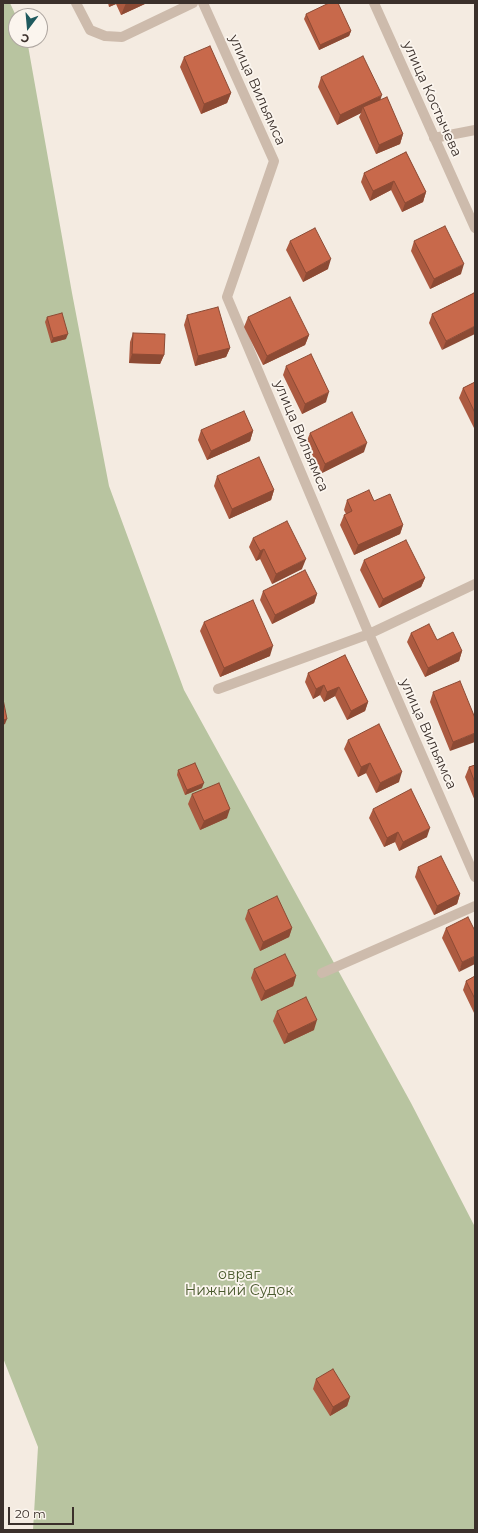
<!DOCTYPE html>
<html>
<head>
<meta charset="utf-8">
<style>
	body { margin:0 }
	#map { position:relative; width:478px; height:1533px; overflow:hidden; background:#f4ebe1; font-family:Montserrat,sans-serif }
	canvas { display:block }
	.frame { position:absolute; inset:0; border:4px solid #3b302b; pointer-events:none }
	.north { position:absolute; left:8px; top:8px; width:40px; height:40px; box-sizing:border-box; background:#fbf5ee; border:1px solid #aea6a0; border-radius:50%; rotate:196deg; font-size:11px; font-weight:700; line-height:16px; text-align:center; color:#3b302b }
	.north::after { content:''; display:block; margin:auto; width:14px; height:18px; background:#1f5a5e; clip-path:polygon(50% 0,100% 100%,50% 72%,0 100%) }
	.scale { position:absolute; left:8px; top:1507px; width:66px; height:18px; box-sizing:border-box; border:2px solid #3b302b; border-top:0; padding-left:5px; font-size:12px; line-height:14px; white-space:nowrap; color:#3b302b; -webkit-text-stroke:3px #fbf5ee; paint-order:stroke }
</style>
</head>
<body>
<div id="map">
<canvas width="478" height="1533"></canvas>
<div class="frame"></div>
<div class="north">С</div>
<div class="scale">20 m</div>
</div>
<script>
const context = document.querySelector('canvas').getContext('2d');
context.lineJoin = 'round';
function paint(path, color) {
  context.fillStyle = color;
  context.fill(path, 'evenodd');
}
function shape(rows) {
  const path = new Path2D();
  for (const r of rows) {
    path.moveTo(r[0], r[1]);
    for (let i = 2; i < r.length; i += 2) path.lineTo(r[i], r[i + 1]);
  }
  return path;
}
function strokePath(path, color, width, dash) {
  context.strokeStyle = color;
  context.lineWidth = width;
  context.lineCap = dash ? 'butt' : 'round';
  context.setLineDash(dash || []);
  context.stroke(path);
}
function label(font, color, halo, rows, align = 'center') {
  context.font = font + ' Montserrat,sans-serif';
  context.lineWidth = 3.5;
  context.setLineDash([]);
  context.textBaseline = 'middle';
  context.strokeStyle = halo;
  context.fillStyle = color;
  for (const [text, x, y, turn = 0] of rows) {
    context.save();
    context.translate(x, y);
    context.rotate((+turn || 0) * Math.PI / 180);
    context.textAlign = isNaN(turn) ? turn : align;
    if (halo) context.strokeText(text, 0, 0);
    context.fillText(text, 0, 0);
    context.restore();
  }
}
const green = shape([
	[3,3,10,3,16,16,16,40,27,40,72,293,109,486,184,690,411,1103,475,1227,475,1530,33,1530,38,1447,3,1358]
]);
const minor = shape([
	[76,3,90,30,105,36,122,37,193,3],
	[203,3,274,161,227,297,369,634,475,877],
	[374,3,475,228],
	[434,138,475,130],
	[218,689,369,634,475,584],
	[322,973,475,906]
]);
const wall = shape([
	[108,3,147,3,121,15,116,4,109,7],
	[306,14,351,31,349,36,319,50,304,19],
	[184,57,231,93,227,103,201,114,180,67],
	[321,77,381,100,403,134,400,144,376,154,359,117,361,113,337,125,318,87],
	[406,152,426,192,423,202,402,212,391,190,370,201,361,182,364,173],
	[290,241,328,269,303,282,286,250],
	[414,241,461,274,430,289,411,251],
	[474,293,442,350,429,323,432,314],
	[187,315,230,348,226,357,195,366,184,325],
	[47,317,66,339,51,343,45,322],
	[248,317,309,335,305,345,263,365,244,327],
	[133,333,164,355,160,364,129,363,130,342],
	[286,366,326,402,302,414,283,375],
	[475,382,475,430,459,398,463,388],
	[201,430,253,431,250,441,207,460,198,440],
	[310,433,364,452,322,473,306,443],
	[217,476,274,490,271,500,229,519,214,486],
	[347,500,374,501,403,525,400,534,354,555,340,525,344,515,346,514,344,510],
	[253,538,302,569,272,584,260,559,256,561,249,547],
	[364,560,425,578,421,587,379,608,360,570],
	[263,591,317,594,314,603,272,624,260,600],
	[204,622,270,656,220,677,200,631],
	[411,633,462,651,459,661,425,677,407,642],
	[345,655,368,702,365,711,347,720,335,696,324,702,320,695,313,699,305,682,308,673],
	[433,692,475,718,450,751,430,702],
	[348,740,399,782,376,793,366,773,358,777,344,749],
	[475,765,475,801,465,777,469,767],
	[178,770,202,788,185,795,177,775],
	[192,794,227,818,200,830,188,804],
	[373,809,427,837,399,851,395,842,384,847,369,818],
	[418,867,460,894,457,904,434,915,415,877],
	[248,910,292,928,289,937,260,951,245,919],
	[446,928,475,931,459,972,442,938],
	[254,969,296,976,293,986,261,1001,251,978],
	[475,976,475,1015,463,990,466,981],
	[277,1011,314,1030,284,1044,273,1021],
	[316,1379,350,1397,347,1406,330,1416,313,1389]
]);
const shadedWall = shape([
	[111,3,116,3,116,4,109,7],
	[126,3,147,3,121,15],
	[351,31,349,36,319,50,320,45],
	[231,93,227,103,201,114,204,104],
	[382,95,379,104,363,107,361,113,337,125,340,115],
	[403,134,400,144,376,154,379,145],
	[394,181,391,190,370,201,373,191],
	[426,192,423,202,402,212,405,203],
	[331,259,328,269,303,282,306,273],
	[464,264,461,274,430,289,434,279],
	[475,326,475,334,442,350,446,341],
	[68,334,66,339,51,343,53,338],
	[309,335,305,345,263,365,267,356],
	[230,348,226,357,195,366,198,356],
	[132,354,164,355,160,364,129,363],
	[329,392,326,402,302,414,305,404],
	[253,431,250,441,207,460,211,451],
	[367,443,364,452,322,473,325,464],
	[274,490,271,500,229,519,232,509],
	[403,525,400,534,354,555,358,545],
	[264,549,260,559,256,561,260,551],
	[306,559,302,569,272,584,276,574],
	[425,578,421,587,379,608,383,599],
	[317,594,314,603,272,624,275,615],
	[273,646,270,656,220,677,224,668],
	[462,651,459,661,425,677,428,668],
	[324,685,320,695,313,699,316,689],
	[339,687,335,696,324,702,327,692],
	[368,702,365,711,347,720,351,711],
	[7,719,5,724,3,725,3,720],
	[475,733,475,742,450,751,453,742],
	[370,763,366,773,358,777,361,767],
	[402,772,399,782,376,793,380,783],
	[204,783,202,788,185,795,187,790],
	[230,809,227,818,200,830,204,821],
	[430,828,427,837,399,851,403,842],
	[398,832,395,842,384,847,387,838],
	[460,894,457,904,434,915,437,906],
	[292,928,289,937,260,951,263,942],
	[475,956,475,964,459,972,462,962],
	[296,976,293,986,261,1001,265,991],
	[317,1020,314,1030,284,1044,288,1034],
	[350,1397,347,1406,330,1416,333,1407]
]);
const building = shape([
	[329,3,338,3,351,31,320,45,306,14,329,3],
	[210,46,231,93,204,104,184,57,210,46],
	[363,56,382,95,340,115,321,77,363,56],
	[387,97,403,134,379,145,363,107,387,97],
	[406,152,426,192,405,203,394,181,373,191,364,173,406,152],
	[445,226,464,264,434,279,414,241,445,226],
	[315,228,331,259,306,273,290,241,315,228],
	[474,293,475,294,475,326,446,341,432,314,474,293],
	[290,297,309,335,267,356,248,317,290,297],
	[218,307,230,348,198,356,187,315,218,307],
	[62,313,68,334,53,338,47,317,62,313],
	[133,333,165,334,164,355,132,354,133,333],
	[311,354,329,392,305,404,286,366,311,354],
	[475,382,475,413,463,388,475,382],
	[244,411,253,431,211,451,201,430,244,411],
	[352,412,367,443,325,464,310,433,352,412],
	[259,457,274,490,232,509,217,476,259,457],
	[369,490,374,501,390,494,403,525,358,545,344,515,352,511,347,500,369,490],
	[287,521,306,559,276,574,264,549,260,551,253,538,287,521],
	[406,540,425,578,383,599,364,560,406,540],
	[305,570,317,594,275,615,263,591,305,570],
	[253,600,273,646,224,668,204,622,253,600],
	[429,624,437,640,453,632,462,651,428,668,411,633,429,624],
	[345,655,368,702,351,711,339,687,327,692,324,685,316,689,308,673,345,655],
	[460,681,475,718,475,733,453,742,433,692,460,681],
	[3,699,7,719,3,720,3,699],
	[379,724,402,772,380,783,370,763,361,767,348,740,379,724],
	[195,763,204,783,187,790,178,770,195,763],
	[475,765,475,783,469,767,475,765],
	[219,783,230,809,204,821,192,794,219,783],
	[411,789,430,828,403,842,398,832,387,838,373,809,411,789],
	[441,856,460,894,437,906,418,867,441,856],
	[277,896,292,928,263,942,248,910,277,896],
	[468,917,475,931,475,956,462,962,446,928,468,917],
	[285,954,296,976,265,991,254,969,285,954],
	[475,976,475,999,466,981,475,976],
	[306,997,317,1020,288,1034,277,1011,306,997],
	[333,1369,350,1397,333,1407,316,1379,333,1369]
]);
const streetNames = [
	["улица Вильямса",257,90,66],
	["улица Костычева",432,99,66],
	["улица Вильямса",301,436,67],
	["улица Вильямса",428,734,66]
];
const parkNames = [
	["овраг",239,1275],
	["Нижний Судок",239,1291]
];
paint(green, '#b8c4a0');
strokePath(minor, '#cdbbac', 10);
paint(wall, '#ac5a40');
paint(shadedWall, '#8c4a34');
paint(building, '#c8694b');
strokePath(building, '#8c4a34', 1);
label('14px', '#3b302b', '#fbf5ee', streetNames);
label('14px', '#4a5a2e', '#fbf5ee', parkNames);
</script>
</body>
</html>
